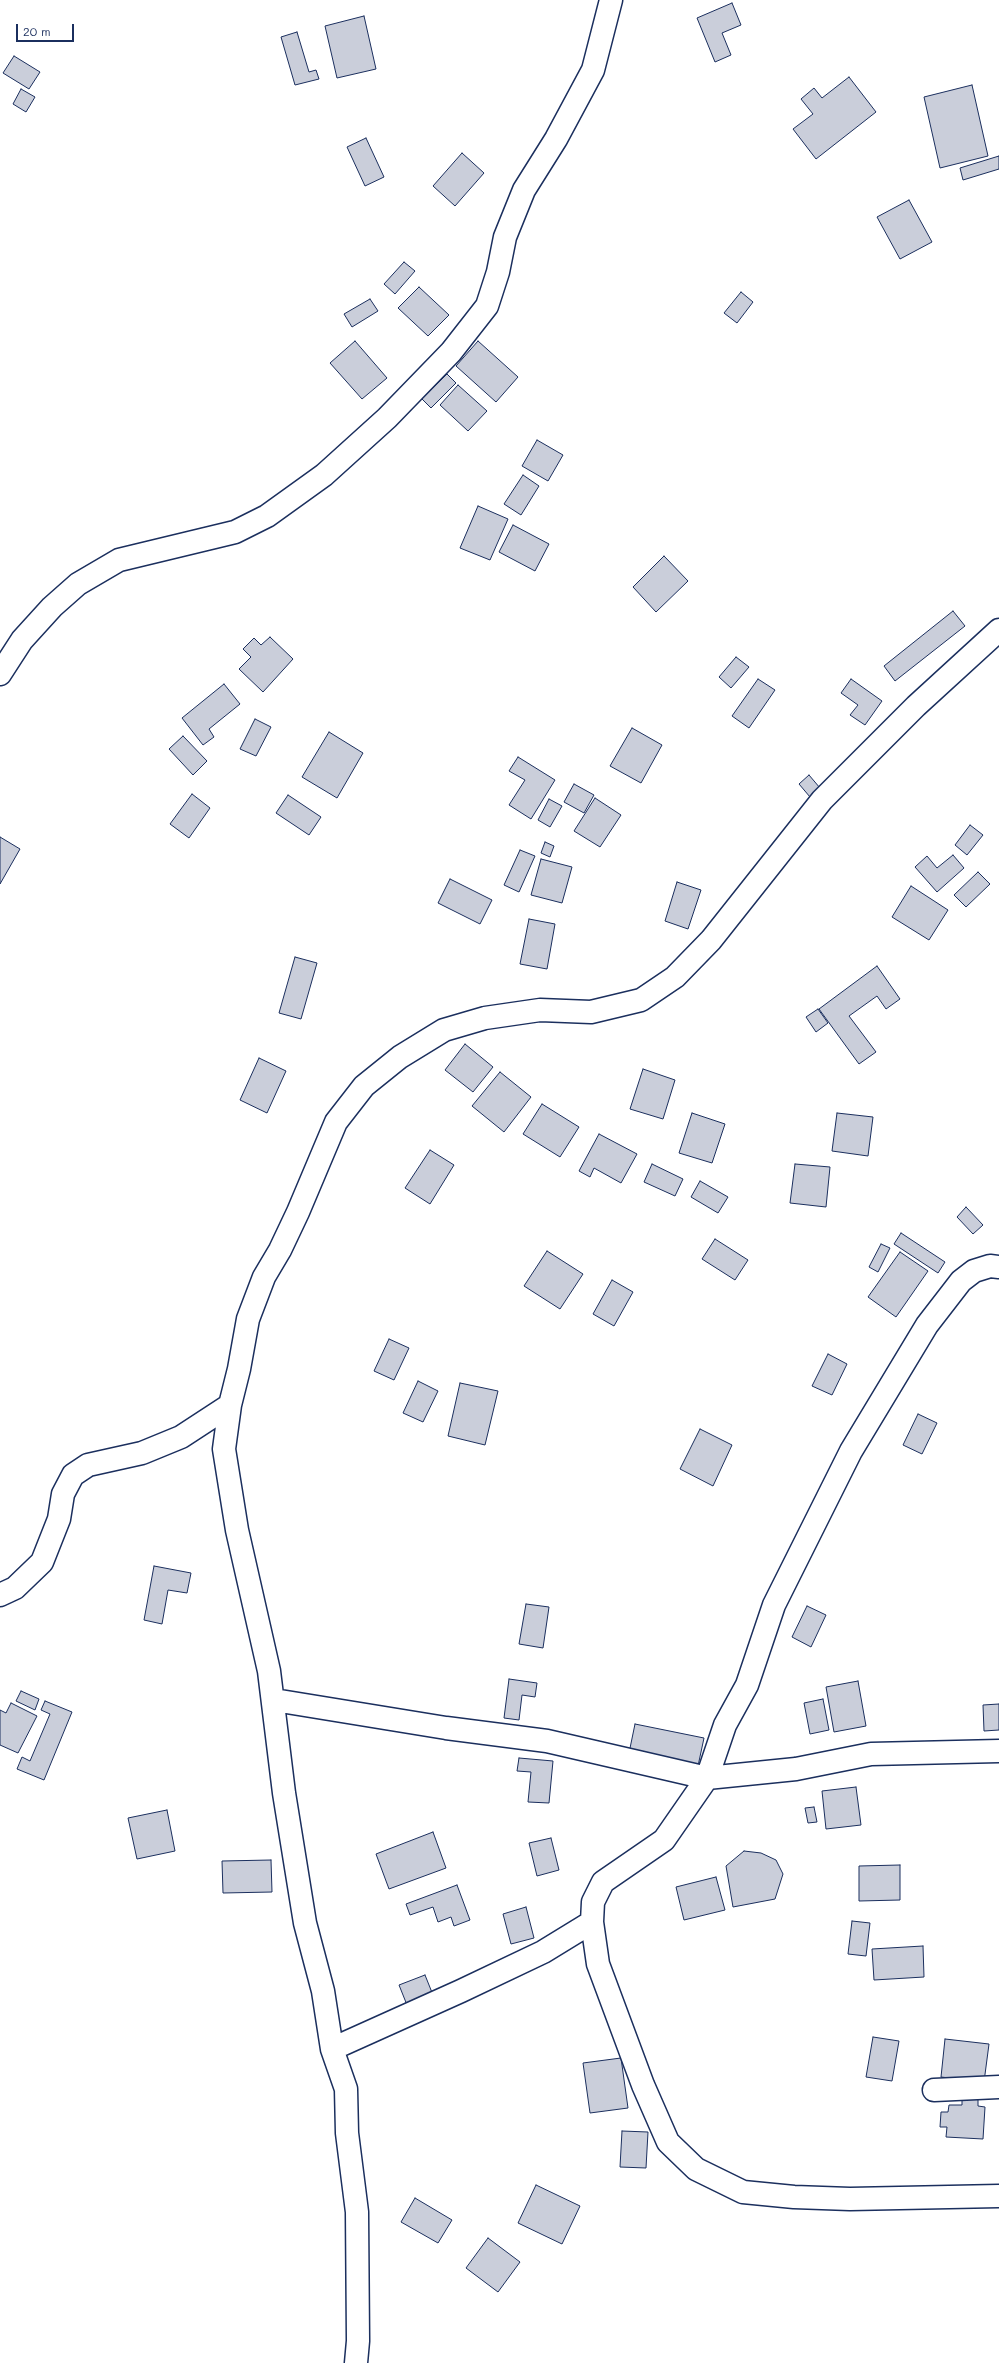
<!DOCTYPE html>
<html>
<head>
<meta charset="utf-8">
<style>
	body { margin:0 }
	#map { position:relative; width:999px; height:2363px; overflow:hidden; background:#fff; font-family:Mali,sans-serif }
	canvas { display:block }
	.scale { position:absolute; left:16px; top:24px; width:58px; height:18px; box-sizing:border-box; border:2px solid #1b2f5e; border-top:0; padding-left:5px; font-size:12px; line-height:14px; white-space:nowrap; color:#1b2f5e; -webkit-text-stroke:3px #fff; paint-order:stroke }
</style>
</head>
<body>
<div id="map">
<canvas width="999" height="2363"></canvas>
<div class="scale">20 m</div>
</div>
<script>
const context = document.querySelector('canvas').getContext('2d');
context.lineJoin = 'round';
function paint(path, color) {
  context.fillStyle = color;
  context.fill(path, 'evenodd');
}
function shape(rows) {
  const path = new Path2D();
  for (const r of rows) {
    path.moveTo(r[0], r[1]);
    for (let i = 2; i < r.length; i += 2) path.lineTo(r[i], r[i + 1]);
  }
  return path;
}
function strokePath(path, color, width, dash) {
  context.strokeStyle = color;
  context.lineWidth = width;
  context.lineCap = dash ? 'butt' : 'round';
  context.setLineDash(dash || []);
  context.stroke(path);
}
const building = shape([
	[732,3,741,25,722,33,731,55,715,62,697,18,732,3],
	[364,16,376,69,337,78,325,26,364,16],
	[297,32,309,72,316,70,319,79,295,85,281,37,297,32],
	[14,56,40,72,29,89,3,73,14,56],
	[849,77,876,112,816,159,793,129,813,114,801,99,814,88,822,98,849,77],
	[972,85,988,156,940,168,924,97,972,85],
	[21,89,35,97,26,112,13,104,21,89],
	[366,138,384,177,365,186,347,147,366,138],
	[462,153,484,173,455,206,433,186,462,153],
	[999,156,999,169,963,180,960,168,999,156],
	[909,200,932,242,900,259,877,217,909,200],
	[404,262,415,271,395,294,384,284,404,262],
	[419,287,449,315,428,336,398,308,419,287],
	[741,292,753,302,737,323,724,313,741,292],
	[370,299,378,311,352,327,344,314,370,299],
	[355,341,387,378,362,399,330,363,355,341],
	[478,341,518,377,496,402,456,366,478,341],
	[447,374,456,383,431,408,422,399,447,374],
	[458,385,487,411,468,431,440,405,458,385],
	[537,440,563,455,548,481,522,466,537,440],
	[523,475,539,486,521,515,504,504,523,475],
	[478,506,508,519,490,560,460,548,478,506],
	[513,525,549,544,535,571,499,552,513,525],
	[664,556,688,581,656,612,633,587,664,556],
	[953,611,965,626,895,681,884,666,953,611],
	[270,637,293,659,263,692,239,669,251,657,243,649,254,638,261,645,270,637],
	[736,657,749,667,731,688,719,677,736,657],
	[758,679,775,690,749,728,732,716,758,679],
	[851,679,882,701,865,725,850,715,858,705,841,693,851,679],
	[224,684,240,704,209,729,214,737,203,745,182,718,224,684],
	[255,719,271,727,256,756,240,749,255,719],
	[632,728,662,745,641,783,610,766,632,728],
	[329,732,363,753,337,798,302,777,329,732],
	[183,736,207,761,193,775,169,749,183,736],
	[518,757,555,780,531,819,509,805,525,780,509,771,518,757],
	[809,775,820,788,810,797,799,784,809,775],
	[574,784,594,795,584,813,564,802,574,784],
	[192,794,210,808,189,838,170,824,192,794],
	[288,795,321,817,309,835,276,813,288,795],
	[595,798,621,815,600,847,574,831,595,798],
	[549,799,562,806,550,827,538,820,549,799],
	[970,825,983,835,967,855,955,845,970,825],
	[0,837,20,849,0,884,0,837],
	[545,842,554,846,550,857,541,853,545,842],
	[520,850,535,856,519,892,504,885,520,850],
	[953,855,964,868,937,892,915,867,927,856,937,868,953,855],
	[541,859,572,867,562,903,531,895,541,859],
	[978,872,990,884,966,907,954,895,978,872],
	[450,879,492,900,480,924,438,903,450,879],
	[677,882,701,890,688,929,665,921,677,882],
	[911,886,948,910,929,940,892,917,911,886],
	[529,919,555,924,547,969,520,964,529,919],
	[295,957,317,963,301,1019,279,1013,295,957],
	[877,966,900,999,886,1009,877,996,849,1016,876,1052,859,1064,819,1009,877,966],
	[818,1009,828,1023,816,1032,806,1017,818,1009],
	[465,1044,493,1067,473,1092,445,1070,465,1044],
	[259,1058,286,1071,267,1113,240,1100,259,1058],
	[643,1069,675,1080,663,1119,630,1109,643,1069],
	[500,1072,531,1097,504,1132,472,1106,500,1072],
	[542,1104,579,1127,560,1157,523,1134,542,1104],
	[692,1113,725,1124,712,1163,679,1153,692,1113],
	[837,1113,873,1117,868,1156,832,1151,837,1113],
	[599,1134,637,1154,621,1183,594,1168,590,1177,579,1171,599,1134],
	[430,1150,454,1165,430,1204,405,1188,430,1150],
	[652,1164,683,1179,675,1196,644,1182,652,1164],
	[795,1164,830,1167,826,1207,790,1203,795,1164],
	[700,1181,728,1197,718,1213,691,1197,700,1181],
	[966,1207,983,1225,973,1234,957,1217,966,1207],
	[901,1233,945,1262,938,1273,894,1244,901,1233],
	[715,1239,748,1260,735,1280,702,1259,715,1239],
	[881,1244,890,1248,878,1272,869,1267,881,1244],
	[547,1251,583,1274,560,1309,524,1286,547,1251],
	[900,1252,928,1271,896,1317,868,1297,900,1252],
	[612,1280,633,1292,614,1326,593,1314,612,1280],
	[389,1339,409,1348,394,1380,374,1371,389,1339],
	[828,1354,847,1364,832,1395,812,1386,828,1354],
	[418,1381,438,1391,423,1422,403,1413,418,1381],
	[460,1383,498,1391,485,1445,448,1436,460,1383],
	[918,1414,937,1423,922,1454,903,1445,918,1414],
	[700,1429,732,1445,713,1486,680,1469,700,1429],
	[154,1566,191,1573,187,1593,168,1590,162,1624,144,1620,154,1566],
	[526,1604,549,1607,543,1648,519,1644,526,1604],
	[807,1606,826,1615,811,1647,792,1637,807,1606],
	[509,1679,537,1683,535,1697,522,1695,519,1720,504,1718,509,1679],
	[858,1681,866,1726,834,1732,826,1687,858,1681],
	[21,1691,39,1699,35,1710,16,1701,21,1691],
	[823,1699,829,1730,810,1734,804,1703,823,1699],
	[45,1701,72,1712,44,1780,17,1769,22,1757,30,1761,50,1714,41,1710,45,1701],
	[11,1703,37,1716,18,1753,0,1745,0,1710,6,1713,11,1703],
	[999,1704,999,1730,984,1731,983,1705,999,1704],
	[635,1724,704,1738,698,1766,629,1753,635,1724],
	[519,1758,553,1761,549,1803,528,1802,531,1772,517,1771,519,1758],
	[856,1787,861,1825,826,1829,822,1791,856,1787],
	[814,1807,817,1822,808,1823,805,1808,814,1807],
	[167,1810,175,1851,137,1859,128,1818,167,1810],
	[433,1832,446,1868,389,1889,376,1854,433,1832],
	[551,1838,559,1870,537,1876,529,1843,551,1838],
	[744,1851,761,1853,776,1860,783,1874,775,1899,733,1907,726,1866,744,1851],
	[271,1860,272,1892,223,1893,222,1861,271,1860],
	[900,1865,900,1900,859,1901,859,1866,900,1865],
	[716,1877,725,1910,684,1920,676,1887,716,1877],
	[457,1885,470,1920,454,1926,451,1917,438,1922,433,1907,410,1915,406,1904,457,1885],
	[526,1907,534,1938,511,1944,503,1914,526,1907],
	[852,1921,870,1923,866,1956,848,1954,852,1921],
	[923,1946,924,1977,874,1980,872,1949,923,1946],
	[425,1975,435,2000,409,2010,399,1985,425,1975],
	[873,2037,899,2041,892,2081,866,2077,873,2037],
	[945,2039,989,2044,984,2082,941,2077,945,2039],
	[621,2058,628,2108,590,2113,583,2063,621,2058],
	[962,2098,978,2099,978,2106,985,2107,983,2139,946,2137,947,2127,940,2127,941,2112,948,2112,949,2105,962,2105,962,2098],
	[622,2131,648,2132,646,2168,620,2167,622,2131],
	[536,2185,580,2206,562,2244,518,2223,536,2185],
	[415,2198,452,2220,438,2243,401,2222,415,2198],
	[488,2238,520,2262,498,2292,466,2268,488,2238]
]);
const minor = shape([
	[0,674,22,640,52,607,78,584,119,560,235,532,267,516,324,475,387,418,451,352,487,306,498,272,505,237,524,190,556,139,593,70,611,0],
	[999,1267,990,1266,974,1271,961,1281,927,1325,851,1451,774,1605,747,1685,725,1725,707,1778,664,1840,603,1882,593,1902,592,1922,598,1964,643,2085,668,2142,696,2169,743,2192,794,2197,850,2199,999,2196],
	[0,1595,15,1588,42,1562,59,1519,63,1494,73,1475,88,1465,142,1453,181,1437,230,1405],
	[274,1700,446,1728,547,1741,707,1778,796,1769,871,1754,999,1751],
	[332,2049,461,1991,543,1952,592,1922],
	[934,2090,999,2087],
	[356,2363,358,2341,357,2212,347,2133,346,2089,332,2049,323,1991,305,1923,284,1793,269,1671,237,1530,224,1449,230,1405,239,1369,248,1319,264,1277,280,1250,298,1212,336,1122,364,1086,400,1057,444,1030,485,1018,540,1010,591,1012,641,1000,675,977,711,940,822,800,916,706,999,630]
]);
paint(building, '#caceda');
strokePath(building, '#1b2f5e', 1);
strokePath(minor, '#1b2f5e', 25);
strokePath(minor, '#fff', 22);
</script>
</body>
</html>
